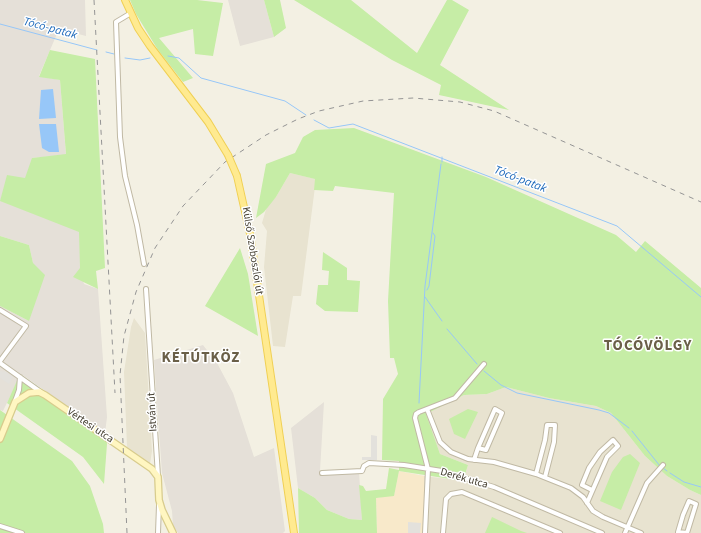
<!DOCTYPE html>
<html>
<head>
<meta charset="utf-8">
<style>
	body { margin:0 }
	canvas { display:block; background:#f3f0e3 }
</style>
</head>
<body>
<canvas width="701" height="533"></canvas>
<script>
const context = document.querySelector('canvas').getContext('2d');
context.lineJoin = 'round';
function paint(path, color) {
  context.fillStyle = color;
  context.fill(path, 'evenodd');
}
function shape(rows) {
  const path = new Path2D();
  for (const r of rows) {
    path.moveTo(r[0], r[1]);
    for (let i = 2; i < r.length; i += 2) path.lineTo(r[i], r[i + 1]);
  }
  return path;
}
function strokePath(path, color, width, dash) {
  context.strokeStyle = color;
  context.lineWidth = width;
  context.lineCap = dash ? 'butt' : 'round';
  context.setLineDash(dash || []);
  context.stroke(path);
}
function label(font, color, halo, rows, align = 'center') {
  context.font = font + ' "Source Sans 3",sans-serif';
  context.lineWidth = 3;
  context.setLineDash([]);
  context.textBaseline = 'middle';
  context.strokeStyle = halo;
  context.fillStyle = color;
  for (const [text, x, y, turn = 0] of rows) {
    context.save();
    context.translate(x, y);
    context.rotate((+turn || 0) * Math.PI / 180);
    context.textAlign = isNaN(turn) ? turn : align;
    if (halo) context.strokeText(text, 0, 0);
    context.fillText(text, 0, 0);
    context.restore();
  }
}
const residential = shape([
	[290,173,316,179,301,296,293,296,285,347,273,346,264,267,267,231,262,223,267,206,276,197],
	[134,318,145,333,152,451,150,464,127,447,124,372,131,327],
	[506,387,549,398,596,406,611,413,645,456,667,476,690,490,701,495,701,533,424,533,424,476,463,481,468,465,440,454,425,414,464,395,487,394]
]);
const commercial = shape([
	[399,471,424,476,424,533,377,533,376,498,394,495]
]);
const industrial = shape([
	[0,0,85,0,86,36,59,29,39,76,60,80,66,155,32,158,80,232,80,268,84,284,98,289,107,417,105,433,21,374,3,411,0,410,0,306,29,321,33,263,29,245,0,236],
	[228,0,264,0,274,37,240,46],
	[203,345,217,363,233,393,254,457,274,448,285,531,283,533,178,533,173,526,172,511,162,473,154,360],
	[324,402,320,471,323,474,359,472,362,520,349,519,327,510,315,498,298,488,291,428]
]);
const green = shape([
	[130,0,197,0,223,3,213,56,195,54,193,29,159,38,193,78,183,82,158,50,136,14],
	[264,0,280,0,286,28,274,37],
	[294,0,351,0,417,53,447,0,452,0,469,10,440,65,509,110,439,95,441,85,392,60],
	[50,50,95,59,105,268,96,271,98,289,73,277,80,268,79,232,0,201,7,175,25,178,32,158,66,154,60,80,39,77],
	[354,128,486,177,616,235,636,252,645,241,701,288,701,495,690,490,667,476,645,456,611,413,596,406,549,398,506,387,487,394,464,395,426,414,440,454,468,465,463,481,399,471,394,496,376,498,377,533,299,533,298,488,315,498,327,510,349,519,362,520,359,485,363,486,366,491,386,489,389,468,399,470,399,461,382,460,383,399,398,374,394,358,390,358,388,301,394,193,335,186,333,191,314,190,315,179,290,173,276,197,264,212,256,218,266,164,295,153,303,137,315,130],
	[0,236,29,245,33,263,45,275,29,321,0,306],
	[240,248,248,274,258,336,205,306],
	[323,252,347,268,347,280,360,281,358,312,325,311,316,304,318,285,328,285,329,271,322,270],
	[20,374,105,433,107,444,104,484,83,457,7,403],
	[468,409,478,412,465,439,454,434,449,419],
	[0,410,72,461,90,486,103,524,104,533,0,533],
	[630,454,640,463,621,510,600,501,612,472,623,457],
	[492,517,521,531,527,533,485,533]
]);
const parking = shape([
	[0,371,6,372,13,377,9,384,0,378],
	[371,435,377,436,377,460,362,460,362,457,371,457],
	[408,522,421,523,420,533,408,533]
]);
const water = shape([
	[53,89,56,118,39,119,41,90],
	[39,124,56,124,59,152,49,152,42,148]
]);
const stream = shape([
	[0,24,97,50],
	[106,52,114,54],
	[168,56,179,58,201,78,285,101,306,115],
	[125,58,140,60,150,58],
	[314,120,329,128,353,124,617,226,701,297],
	[442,162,442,157],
	[427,290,429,286,435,236,433,233],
	[425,297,442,321],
	[447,329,477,364],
	[484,371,501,385,517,393,599,410,609,413,629,428],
	[419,403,425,286,441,164],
	[632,431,660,466],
	[663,468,667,471],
	[670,473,684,482,701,487]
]);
const street = shape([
	[131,13,116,22,120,137,125,176,137,225,144,264],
	[146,289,158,476],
	[0,310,26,326,0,361],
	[0,363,42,393],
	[15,401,19,390,20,377],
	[427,409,440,442,451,452,468,459,494,462,536,474,571,488,583,497,593,511,603,517,641,533],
	[474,460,478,448,495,409,502,413,486,450,478,448],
	[322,473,362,471,364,466,369,463,404,465,442,471,494,487,602,533],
	[536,474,545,440,547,425,555,425,554,442,545,477],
	[587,503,607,457,618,446,613,440,600,452,589,468,582,485,592,490],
	[0,526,22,533],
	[158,533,159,505],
	[425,533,428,469,415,418,416,414,419,412,455,398,484,364],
	[443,533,446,499,451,494,462,492,560,533],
	[625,533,647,483,663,465],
	[678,533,678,532,683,515,689,501,696,504,687,533,678,532]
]);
const secondary = shape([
	[0,439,15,402,29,393,39,392,45,395,152,469,158,477,159,500,162,510,173,533]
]);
const primary = shape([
	[125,0,138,28,150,46,208,122,228,155],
	[237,176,250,234,294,533]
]);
const rail = shape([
	[94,0,115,393],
	[127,533,120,375,124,336,136,292,155,248,183,206,225,162,266,135,298,119,319,111,363,101,413,98,460,102,494,111,701,202]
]);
const primaryBridge = shape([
	[228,155,237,176]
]);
const streetNames = [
	["Külső Szoboszlói út",252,251,81],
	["István út",153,412,-93],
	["Vértesi utca",90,426,34],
	["Derék utca",464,479,16]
];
const waterNames = [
	["Tócó-patak",50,29,15],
	["Tócó-patak",520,180,21]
];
const districtNames = [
	["TÓCÓVÖLGY",648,347],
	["KÉTÚTKÖZ",201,359]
];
paint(residential, '#e8e3d0');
paint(commercial, '#f8e9ca');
paint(industrial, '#e5e0d8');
paint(green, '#c6eda6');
paint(parking, '#e3e1dc');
paint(water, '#97c7f8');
strokePath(stream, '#97c7f8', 1);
strokePath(street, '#c0b9a4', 6);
strokePath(secondary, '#d8cc8d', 8);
strokePath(primary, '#f0d054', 8);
strokePath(street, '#fff', 4);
strokePath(secondary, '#fff6c1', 5.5);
strokePath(primary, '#ffea90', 6);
strokePath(rail, '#949494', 1, [5, 5]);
strokePath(primaryBridge, '#f0d054', 8, []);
strokePath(primaryBridge, '#ffea90', 6);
label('11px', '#464032', '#fff', streetNames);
label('italic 12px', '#216cbc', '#fff', waterNames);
context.letterSpacing = '1px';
label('bold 15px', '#6a5f48', '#fff', districtNames);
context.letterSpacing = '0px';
</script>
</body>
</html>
